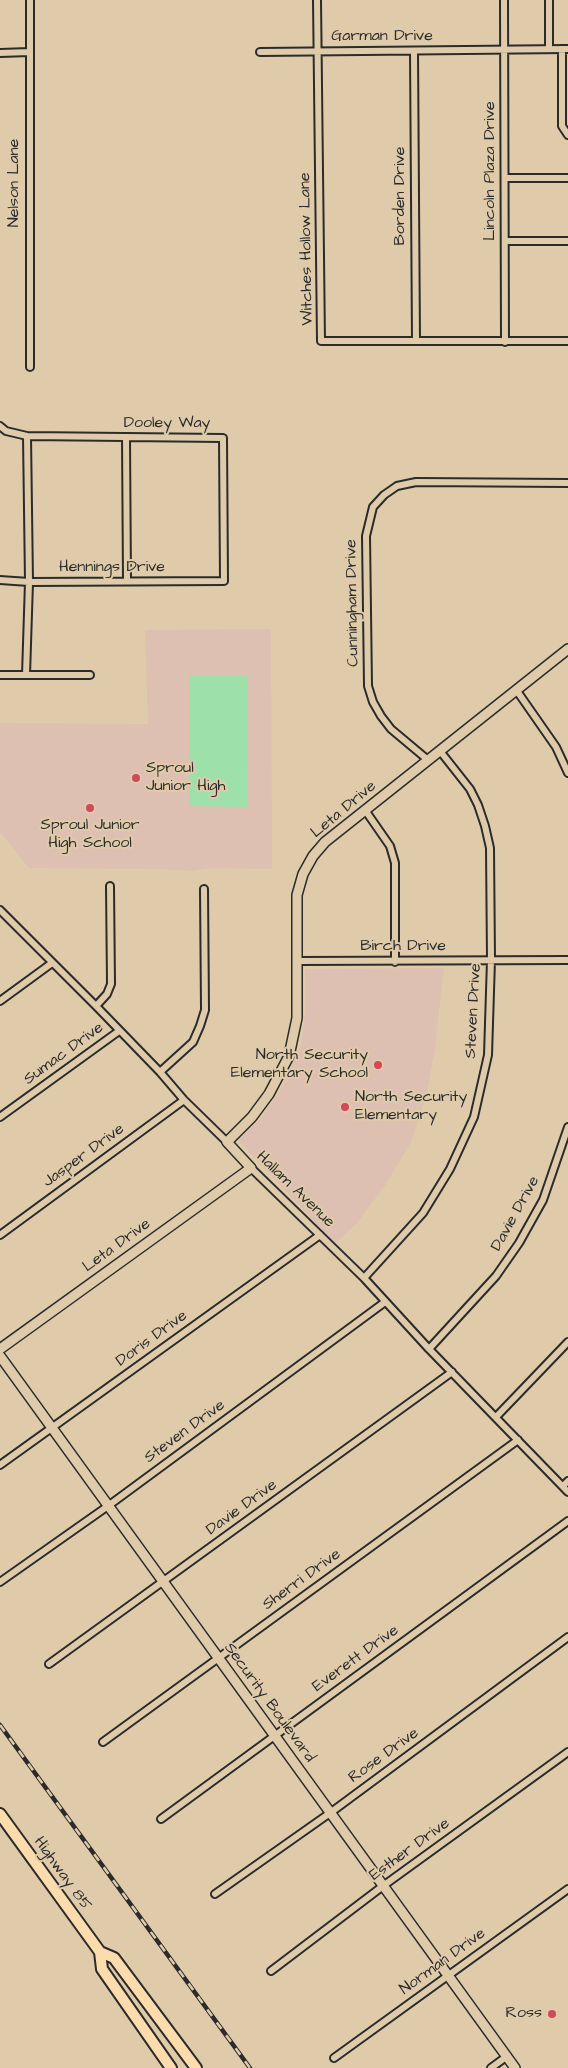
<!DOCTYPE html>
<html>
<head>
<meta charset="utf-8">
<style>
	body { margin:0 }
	canvas { display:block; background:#dfcbaa }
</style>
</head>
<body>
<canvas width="568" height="2068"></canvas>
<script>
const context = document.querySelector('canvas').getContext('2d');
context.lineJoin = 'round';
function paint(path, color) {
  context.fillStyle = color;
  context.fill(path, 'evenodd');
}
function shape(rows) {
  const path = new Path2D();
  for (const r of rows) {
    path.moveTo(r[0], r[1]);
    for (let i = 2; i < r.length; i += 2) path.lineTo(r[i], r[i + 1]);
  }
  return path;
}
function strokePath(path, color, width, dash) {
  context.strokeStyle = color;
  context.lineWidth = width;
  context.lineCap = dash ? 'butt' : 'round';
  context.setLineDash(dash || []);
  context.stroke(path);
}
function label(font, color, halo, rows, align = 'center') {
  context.font = font + ' "Architects Daughter",sans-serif';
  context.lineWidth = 4;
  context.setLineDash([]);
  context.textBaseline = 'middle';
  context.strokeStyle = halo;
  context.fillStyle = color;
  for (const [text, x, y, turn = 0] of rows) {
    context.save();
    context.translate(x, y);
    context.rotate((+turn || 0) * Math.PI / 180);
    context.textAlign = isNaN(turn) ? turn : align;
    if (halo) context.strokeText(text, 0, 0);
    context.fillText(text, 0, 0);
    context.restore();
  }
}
const built = shape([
	[271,629,272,869,211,868,192,871,162,869,29,868,0,832,0,723,148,724,145,630],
	[444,968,435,1048,426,1096,411,1142,386,1184,357,1223,335,1244,238,1140,261,1118,280,1091,301,1045,305,1013,305,969]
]);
const green = shape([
	[189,675,248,676,247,807,189,806]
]);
const street = shape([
	[317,0,321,341,568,341],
	[504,0,505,342],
	[549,0,549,49],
	[562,49,562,126,568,135],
	[414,51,416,341],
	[260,52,568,49],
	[0,53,29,52],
	[505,178,568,178],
	[505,241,568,241],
	[30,367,30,0],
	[0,426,6,431,27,436,223,438,224,581,29,582,0,580],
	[126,438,127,581],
	[0,675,90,675],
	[26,675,29,582,27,436],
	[517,691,556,747,568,773],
	[428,760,391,729,381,716,373,702,368,686,366,536,373,507,384,495,397,486,416,482,568,483],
	[365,810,390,846,395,863,395,962],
	[0,910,96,1006,160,1072,184,1100,227,1142],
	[297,961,568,960],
	[0,1001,52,963],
	[96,1006,107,994,111,984,110,886],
	[160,1072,193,1042,200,1026,205,1010,204,889],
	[0,1117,119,1031],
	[251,1168,364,1278,429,1349,568,1492],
	[0,1235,184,1100],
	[364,1278,423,1213,450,1169,474,1117,488,1055,491,960,490,848,485,826,478,805,470,789,440,751],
	[429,1349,496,1276,519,1243,543,1200,568,1127],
	[496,1417,568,1342],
	[0,1465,320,1235],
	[563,1486,568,1481],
	[0,1582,108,1506,385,1302],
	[49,1664,452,1372],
	[103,1742,518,1440],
	[161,1819,568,1521],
	[215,1894,330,1813,568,1637],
	[271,1971,383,1886,568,1752],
	[334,2058,568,1889],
	[491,2068,506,2057]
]);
const secondary = shape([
	[0,1349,251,1168,227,1142,252,1117,269,1094,289,1056,297,1018,297,895,303,874,313,856,325,842,568,649],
	[0,1356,515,2068]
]);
const primary = shape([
	[0,1814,100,1952,102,1969,171,2068],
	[100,1952,114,1958,196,2068]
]);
const rail = shape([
	[0,1725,250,2068]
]);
const markers = [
	[136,778,5,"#d1495b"],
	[90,808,5,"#d1495b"],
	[378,1065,5,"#d1495b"],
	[345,1107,5,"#d1495b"],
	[552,2014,5,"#d1495b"]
];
const streetNames = [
	["Garman Drive",382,37],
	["Lincoln Plaza Drive",491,171,-90],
	["Nelson Lane",15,183,-90],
	["Borden Drive",401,196,-90],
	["Witches Hollow Lane",307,249,-91],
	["Dooley Way",167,424],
	["Hennings Drive",112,568],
	["Cunningham Drive",353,603,-91],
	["Leta Drive",344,810,-40],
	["Birch Drive",403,947],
	["Steven Drive",474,1011,-87],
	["Sumac Drive",64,1054,-36],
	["Jasper Drive",84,1156,-36],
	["Hallam Avenue",295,1190,44],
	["Davie Drive",516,1214,-61],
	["Leta Drive",117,1246,-36],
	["Doris Drive",152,1339,-36],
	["Steven Drive",185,1432,-36],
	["Davie Drive",242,1508,-36],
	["Sherri Drive",302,1580,-36],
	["Everett Drive",356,1659,-36],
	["Security Boulevard",269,1703,54],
	["Rose Drive",384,1756,-36],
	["Esther Drive",410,1850,-36],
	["Highway 85",62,1874,54],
	["Norman Drive",443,1962,-36]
];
const poiNames = [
	["Sproul",146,769],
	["Junior High",146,787],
	["Sproul Junior",90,826,"center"],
	["High School",90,844,"center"],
	["North Security",368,1056,"right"],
	["Elementary School",368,1074,"right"],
	["North Security",355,1098],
	["Elementary",355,1116],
	["Ross",542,2014,"right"]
];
paint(built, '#ddc0b1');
paint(green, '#9ee0aa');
strokePath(street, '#2b2b2b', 10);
strokePath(secondary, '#2b2b2b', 12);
strokePath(primary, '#2b2b2b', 14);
strokePath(street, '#dfcbaa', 6);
strokePath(secondary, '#dfcbaa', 9);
strokePath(primary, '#fcdcac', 10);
strokePath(rail, '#2b2b2b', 4.5);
strokePath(rail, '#dfcbaa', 2.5, [8]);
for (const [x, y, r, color] of markers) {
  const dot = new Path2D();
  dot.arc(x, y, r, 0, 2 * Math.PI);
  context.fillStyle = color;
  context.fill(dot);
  strokePath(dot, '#dfcbaa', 2);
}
label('16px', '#2b2b2b', '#dfcbaa', streetNames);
label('16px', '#2b2b2b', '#dfcbaa', poiNames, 'left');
</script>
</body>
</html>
